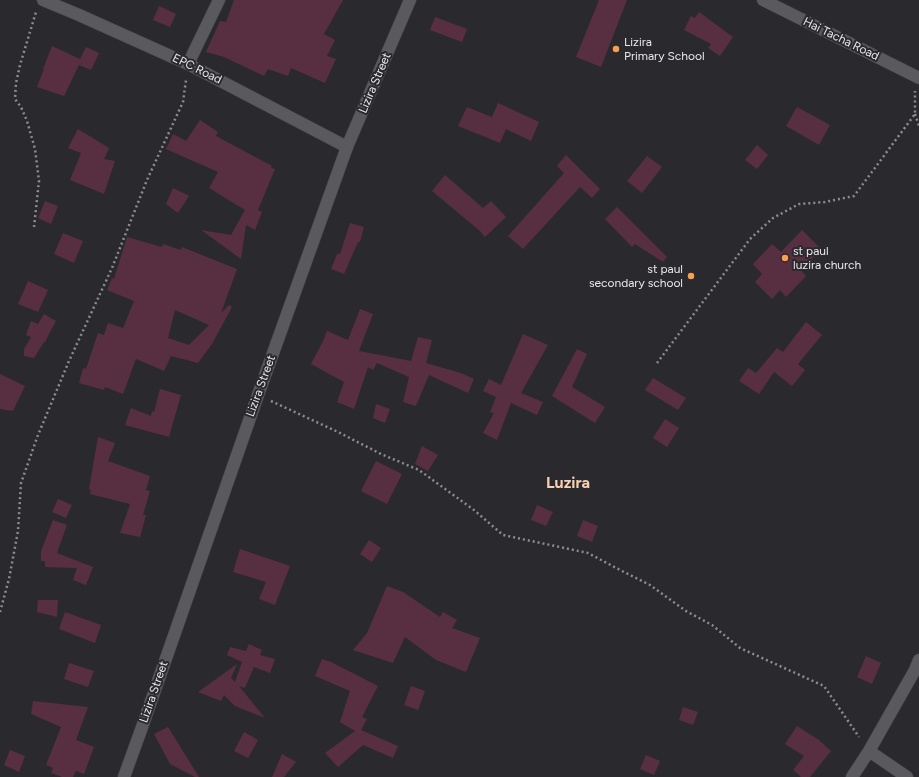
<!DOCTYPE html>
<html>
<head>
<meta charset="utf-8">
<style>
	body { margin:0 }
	canvas { display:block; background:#2a292e }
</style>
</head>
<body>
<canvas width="919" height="777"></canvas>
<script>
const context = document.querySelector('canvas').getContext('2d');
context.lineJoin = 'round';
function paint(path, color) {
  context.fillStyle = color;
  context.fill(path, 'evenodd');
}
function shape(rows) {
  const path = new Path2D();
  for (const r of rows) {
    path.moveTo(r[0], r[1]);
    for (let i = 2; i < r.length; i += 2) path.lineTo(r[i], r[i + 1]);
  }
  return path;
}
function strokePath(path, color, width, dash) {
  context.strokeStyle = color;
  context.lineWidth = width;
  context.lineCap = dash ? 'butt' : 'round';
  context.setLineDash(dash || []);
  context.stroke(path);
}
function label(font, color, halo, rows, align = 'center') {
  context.font = font + ' Figtree,sans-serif';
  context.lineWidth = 4;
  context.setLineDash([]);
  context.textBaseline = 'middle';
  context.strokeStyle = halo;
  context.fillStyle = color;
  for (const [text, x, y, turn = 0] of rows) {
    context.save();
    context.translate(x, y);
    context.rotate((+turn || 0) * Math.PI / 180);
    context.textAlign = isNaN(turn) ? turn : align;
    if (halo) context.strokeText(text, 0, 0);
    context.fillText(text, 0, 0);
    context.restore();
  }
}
const building = shape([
	[234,0,343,0,324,34,335,40,327,56,336,59,325,83,291,68,288,76,268,69,264,76,224,57,206,52,220,21,226,22],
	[599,0,627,0,601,67,576,57],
	[159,6,176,14,170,27,153,20],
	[699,12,733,37,720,56,708,48,711,44,684,30,691,16,695,18],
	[435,17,467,29,462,42,430,30],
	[52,46,80,59,86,47,99,53,91,70,79,65,64,96,37,87,44,69,43,69],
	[498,103,539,122,531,141,506,129,500,143,458,126,467,107,492,117],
	[797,107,830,125,819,145,786,126],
	[200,120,218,132,216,136,272,166,271,168,275,169,258,210,262,212,255,230,246,225,241,259,201,230,231,235,245,210,209,188,218,172,166,149,173,134,186,141],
	[78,129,109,148,104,159,115,161,104,194,70,180,81,153,68,148],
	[757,145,768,155,757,169,745,160],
	[566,155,600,189,592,198,580,187,523,249,508,236,564,173,557,166],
	[647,156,662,167,642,193,627,181],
	[445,175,483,208,491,201,506,217,485,237,480,231,432,191],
	[173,188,189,196,178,213,166,204],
	[45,201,58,206,51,224,38,218],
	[617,207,667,257,663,262,635,244,632,247,605,219],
	[350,223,364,227,360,242,358,242,344,274,331,269,337,254,340,254],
	[802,230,821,249,801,270,806,276,786,297,780,290,772,299,755,282,762,274,753,264,772,244,781,252],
	[63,233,83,241,74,263,54,254],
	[127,237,162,247,163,244,181,250,182,247,237,269,221,313,229,305,232,307,212,344,198,363,171,356,164,371,136,359,123,394,105,387,104,390,79,383,83,368,86,369,98,333,104,335,108,323,123,328,134,301,107,290,112,278,114,279],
	[175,310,209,325,189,345,168,338],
	[28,281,48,290,38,312,18,304],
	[360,309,373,314,359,351,411,361,418,337,432,340,426,363,461,373,474,379,468,393,429,375,416,406,403,402,409,377,377,363,373,370,368,367,354,409,337,402,344,382,311,364,324,339,327,331,348,340],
	[44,314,56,321,50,332,45,342,44,342,34,358,24,356,24,349,31,337,26,335,31,321,38,324],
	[806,322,822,335,798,364,805,370,792,386,774,372,759,394,739,381,748,368,756,373,777,348,783,352],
	[523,334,548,345,521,393,543,402,537,415,511,403,497,440,483,433,494,413,490,412,496,397,483,391,489,379,501,385],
	[577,349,587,354,572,387,605,407,595,423,552,396],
	[0,374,25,386,13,411,0,409],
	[653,378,686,398,678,410,645,390],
	[160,389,181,395,169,437,125,425,131,408,151,416,152,411,154,412],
	[376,404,390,409,385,423,373,418],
	[665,419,679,428,667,447,653,438],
	[98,437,115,443,108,461,150,476,146,490,150,491,143,515,146,515,140,537,120,533,130,504,90,494,91,490,89,489],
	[422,446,438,455,428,471,415,464],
	[376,461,402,474,387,504,361,491],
	[58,499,72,505,66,518,52,512],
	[537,505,553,512,546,526,531,520],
	[53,520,67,525,57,553,93,567,86,585,73,580,77,568,45,567,45,561,41,561,41,551],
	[583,520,598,526,592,542,577,536],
	[369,540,381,548,372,562,360,554],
	[240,549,290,566,275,605,259,599,266,582,233,572],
	[387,586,403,592,440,617,443,612,457,620,452,628,480,638,466,672,436,660,405,637,393,663,353,650,367,633],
	[38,600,58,600,57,617,37,612],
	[65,612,101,625,95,643,59,629],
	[249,644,262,650,260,655,275,659,270,673,254,667,245,688,239,686,265,718,235,706,224,695,221,701,198,692,237,664,231,678,235,682,242,662,227,655,230,647,246,651],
	[866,656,881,663,872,684,857,677],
	[322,659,331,662,378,686,362,717,367,719,361,730,398,746,393,758,363,745,338,767,325,753,355,731,340,722,350,691,315,676],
	[69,663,94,671,88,687,64,679],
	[411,686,425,691,418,710,404,705],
	[33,701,88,707,76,740,94,747,84,774,76,771,73,777,62,777,51,773,53,768,46,765,61,727,31,714],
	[683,707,698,712,693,725,679,720],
	[797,726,819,740,831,751,810,777,801,777,793,770,804,756,785,744],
	[168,727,199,777,195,777,170,764,154,734],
	[244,732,258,740,248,758,234,751],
	[10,750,25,756,19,772,4,765],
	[282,754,296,762,284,777,272,777],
	[646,755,660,761,654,775,640,769]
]);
const path = shape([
	[915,114,919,126],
	[34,227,39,181,35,149,27,121,21,107,15,99,16,83,20,65,36,12],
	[657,363,750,239,773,218,799,204,825,202,854,196,915,114,915,91],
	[271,401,338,432,381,454,419,470,474,510,503,535,588,553,620,570,650,585,686,611,712,625,740,648,824,686,859,737],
	[0,612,9,579,18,531,21,483,38,435,69,361,112,268,147,180,183,102,186,80]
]);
const street = shape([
	[43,0,79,15,188,64,347,147],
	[763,0,919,78],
	[188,64,219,0],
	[869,751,907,777],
	[852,777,869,751,915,670,919,660]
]);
const secondary = shape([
	[124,777,141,730,258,395,347,147,410,0]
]);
const markers = [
	[616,49,4,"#fa9f4e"],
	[785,258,4,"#fa9f4e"],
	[691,276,4,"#fa9f4e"]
];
const streetNames = [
	["Hai Tacha Road",841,39,26],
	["EPC Road",197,69,26],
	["Lizira Street",375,83,-67],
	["Lizira Street",261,386,-70],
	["Lizira Street",154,692,-71]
];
const poiNames = [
	["Lizira",624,42],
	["Primary School",624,56],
	["st paul",793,251],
	["luzira church",793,265],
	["st paul",683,269,"right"],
	["secondary school",683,283,"right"]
];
const districtNames = [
	["Luzira",568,483]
];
paint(building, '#582e41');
strokePath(street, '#464549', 13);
strokePath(secondary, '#464549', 13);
strokePath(path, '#8d8d90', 2.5, [2, 3]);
strokePath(street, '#59595e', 12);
strokePath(secondary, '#59595e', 12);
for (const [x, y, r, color] of markers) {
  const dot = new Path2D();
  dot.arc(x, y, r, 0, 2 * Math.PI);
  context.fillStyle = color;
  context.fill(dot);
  strokePath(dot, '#2a292e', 1.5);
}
label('12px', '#e8e8ea', '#2a292e', streetNames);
label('12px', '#e8e8ea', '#2a292e', poiNames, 'left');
label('bold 16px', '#f8d1b3', '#2a292e', districtNames);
</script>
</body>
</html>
